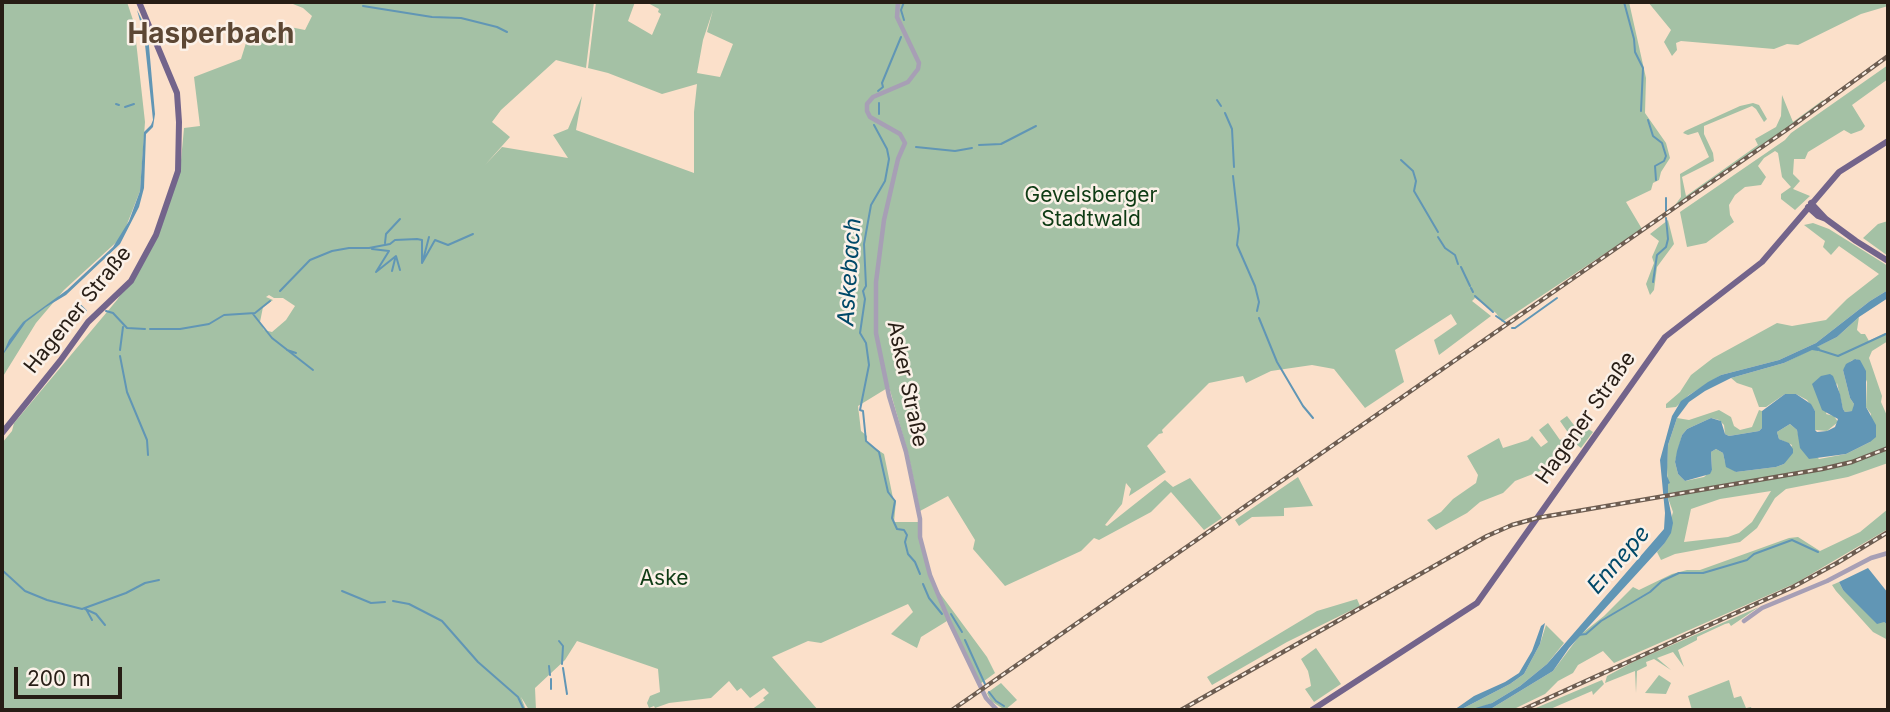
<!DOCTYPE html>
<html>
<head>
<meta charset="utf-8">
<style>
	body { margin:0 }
	#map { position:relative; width:1890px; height:712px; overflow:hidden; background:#fbe0ca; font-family:Inter,sans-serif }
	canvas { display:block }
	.frame { position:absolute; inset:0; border:4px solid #271d15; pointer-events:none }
	.scale { position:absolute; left:14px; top:667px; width:108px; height:32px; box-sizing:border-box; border:4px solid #271d15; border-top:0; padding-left:9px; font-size:21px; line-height:24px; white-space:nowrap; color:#271d15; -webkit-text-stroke:5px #fbf1e8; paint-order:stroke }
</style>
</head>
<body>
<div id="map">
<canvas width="1890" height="712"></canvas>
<div class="frame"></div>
<div class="scale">200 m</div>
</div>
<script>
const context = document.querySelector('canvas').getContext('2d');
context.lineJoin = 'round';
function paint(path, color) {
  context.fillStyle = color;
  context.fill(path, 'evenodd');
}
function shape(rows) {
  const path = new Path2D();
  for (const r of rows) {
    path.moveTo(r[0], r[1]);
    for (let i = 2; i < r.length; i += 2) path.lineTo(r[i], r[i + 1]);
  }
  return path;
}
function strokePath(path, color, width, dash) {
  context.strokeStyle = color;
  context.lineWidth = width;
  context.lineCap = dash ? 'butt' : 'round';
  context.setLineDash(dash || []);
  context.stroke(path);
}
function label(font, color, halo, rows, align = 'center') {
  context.font = font + ' Inter,sans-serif';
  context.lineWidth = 5;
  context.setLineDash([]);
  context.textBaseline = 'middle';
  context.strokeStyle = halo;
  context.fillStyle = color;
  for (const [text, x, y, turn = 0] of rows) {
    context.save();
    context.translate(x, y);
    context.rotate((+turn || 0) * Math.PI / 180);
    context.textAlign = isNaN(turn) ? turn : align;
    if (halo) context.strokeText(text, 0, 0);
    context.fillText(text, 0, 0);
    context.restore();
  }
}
const green = shape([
	[2,2,127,2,134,23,145,122,140,191,122,237,64,290,36,323,2,378],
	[288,2,594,2,586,68,556,60,501,110,492,122,510,137,485,165,502,147,568,158,553,135,568,129,582,96,576,130,694,173,694,112,697,84,662,94,608,73,588,68,596,2,635,2,628,21,652,35,661,14,658,12,659,9,646,2,1629,2,1646,78,1645,113,1666,143,1670,158,1661,172,1659,180,1653,183,1651,190,1626,202,1642,229,1502,322,1496,313,1475,298,1472,301,1491,316,1439,355,1434,340,1457,324,1451,314,1395,350,1404,382,1365,408,1334,369,1312,365,1271,371,1246,383,1243,376,1209,383,1162,430,1163,433,1159,434,1147,446,1166,472,1129,496,1131,489,1126,483,1122,504,1105,525,1107,526,1165,480,1173,487,1190,478,1222,518,1204,530,1171,492,1151,512,1099,540,1094,538,1081,551,1005,586,973,549,975,540,948,496,920,511,908,453,889,387,858,406,861,431,867,436,866,442,884,454,893,498,896,501,894,522,918,522,928,573,946,617,939,592,987,657,995,673,980,684,947,621,921,637,917,648,891,634,913,612,908,604,821,643,808,641,772,657,818,710,751,710,765,700,763,698,769,693,764,688,750,698,741,688,737,691,729,681,711,698,669,703,655,708,654,706,649,708,647,703,650,696,660,692,658,669,577,641,565,660,535,688,536,710,529,710,521,697,526,710,2,710,2,443,12,431,14,423,117,300,156,240,180,171,184,128,200,126,194,77,241,59,246,43,264,35,290,27,305,30,312,16,303,8],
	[713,10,707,32,733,44,720,77,697,73,703,40],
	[269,295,274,298,283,298,295,306,286,320,272,332,264,330,260,322,263,307,273,300,266,297],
	[1648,2,1888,2,1888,6,1861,14,1798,45,1787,44,1774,49,1681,41,1676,43,1677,50,1672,56,1664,42,1671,30],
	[1888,65,1888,79,1852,105,1865,126,1862,130,1851,134,1844,130,1808,152,1805,159,1794,159,1793,174,1800,181,1793,189,1810,196,1795,210,1781,199,1781,194,1791,187,1782,177,1778,153,1775,151,1764,158,1758,166,1766,177,1761,185,1745,187,1735,195,1729,205,1730,215,1734,222,1706,243,1687,247,1680,212,1785,140,1791,133],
	[1782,95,1793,122,1823,100,1824,102,1672,209,1681,197,1680,174,1709,157,1698,132,1688,135,1683,133,1685,131,1740,106,1753,103,1759,105,1767,119,1764,122,1756,109,1752,106,1704,126,1704,134,1713,153,1714,161,1682,177,1686,196,1758,145,1755,139,1776,127,1781,116],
	[1668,220,1674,244,1657,267,1654,290,1650,295,1646,284,1654,263,1652,257,1659,241,1650,234],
	[1888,221,1888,256,1863,238,1878,224],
	[1813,223,1829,229,1888,266,1888,290,1870,301,1816,343,1779,360,1721,375,1689,395,1676,407,1666,408,1666,404,1680,392,1691,375,1713,358,1777,323,1792,326,1826,320,1847,299,1879,274,1839,246,1831,255,1823,247,1825,241,1804,225],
	[1859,317,1857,330,1861,334,1865,334,1869,341,1885,333,1888,337,1888,341,1872,351,1869,358,1882,396,1881,402,1888,418,1888,463,1848,477,1786,489,1775,498,1757,528,1740,542,1675,554,1661,560,1657,552,1664,544,1673,512,1668,498,1667,467,1668,445,1677,418,1689,420,1719,410,1731,417,1734,426,1740,430,1752,427,1759,410,1762,411,1762,428,1759,431,1729,436,1725,434,1724,425,1719,420,1711,418,1687,429,1682,435,1675,462,1678,474,1685,481,1704,477,1712,470,1711,452,1716,449,1723,453,1725,462,1736,472,1776,467,1784,464,1792,445,1779,439,1777,432,1790,424,1797,430,1799,438,1819,459,1846,454,1870,442,1871,414,1866,407,1867,382,1857,359,1851,361,1843,370,1850,398,1854,404,1853,411,1845,412,1843,409,1837,383,1826,414,1834,416,1838,422,1827,431,1815,430,1815,411,1807,400,1796,394,1785,394,1766,407,1759,407,1752,388,1737,383,1731,378,1784,363,1837,337],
	[1771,491,1752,522,1739,533,1728,537,1684,542,1691,509,1720,499],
	[1567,416,1580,433,1587,428,1593,432,1581,448,1576,444,1561,452,1543,470,1515,481,1503,493,1480,502,1467,513,1436,530,1427,520,1441,512,1453,499,1476,483,1478,475,1467,456,1499,438,1503,448,1528,440,1532,436,1541,447,1548,442,1539,430,1548,423,1560,440,1569,434,1560,421],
	[1298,477,1313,506,1284,508,1284,516,1252,517,1239,526,1235,520],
	[1888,509,1888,529,1796,583,1614,663,1603,651,1578,665,1573,673,1558,681,1545,694,1512,710,1489,710,1553,671,1580,635,1604,616,1633,587,1639,590,1672,574,1687,570,1700,570,1789,538,1798,537,1820,551,1860,532],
	[1839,582,1843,590,1888,625,1888,640,1873,632,1836,591,1832,585],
	[1357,599,1360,606,1287,642,1212,685,1207,677,1317,611],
	[1759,607,1731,626,1729,623,1725,624,1697,637,1697,640,1678,650,1684,667,1673,652,1657,658,1671,670,1654,659,1646,662,1647,666,1637,671,1636,693,1635,671,1605,683,1607,676,1635,661],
	[1546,625,1564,643,1547,664,1520,686,1492,703,1476,709,1460,710,1510,684,1524,674,1540,644],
	[1316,648,1341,684,1314,702,1305,689,1311,686,1310,680,1308,671,1301,659],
	[1659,675,1671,683,1666,694,1645,693],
	[1602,680,1604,684,1593,695,1592,691,1548,710,1531,710],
	[1729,680,1734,698,1741,696,1746,708,1751,707,1752,710,1692,710,1688,696],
	[1001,683,1017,700,1005,710,991,701,987,693]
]);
const water = shape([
	[137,10,144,24,149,46,155,114,153,127,146,134,144,188,139,207,120,244,66,295,46,307,26,322,2,356,9,340,23,322,67,290,113,247,129,221,140,191,144,132,151,125,153,120,144,35],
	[1888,290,1888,298,1859,317,1837,337,1817,347,1820,348,1818,351,1812,350,1784,363,1731,378,1705,391,1689,402,1677,418,1668,445,1667,476,1670,483,1668,484,1668,498,1673,523,1671,533,1664,544,1569,648,1553,671,1489,710,1469,710,1492,703,1520,686,1547,664,1664,529,1665,513,1660,460,1672,416,1681,401,1708,382,1721,375,1779,360,1816,343,1870,301],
	[1855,359,1860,360,1866,371,1866,407,1876,425,1876,437,1870,442,1846,454,1809,459,1800,448,1797,430,1790,424,1777,432,1779,439,1789,443,1793,449,1793,453,1784,464,1776,467,1736,472,1726,467,1723,453,1716,449,1711,452,1712,470,1710,474,1685,481,1678,474,1675,462,1677,451,1682,435,1687,429,1711,418,1721,421,1725,434,1729,436,1759,431,1762,428,1762,411,1785,394,1796,394,1811,404,1815,411,1815,430,1817,432,1827,431,1835,427,1838,419,1822,410,1812,384,1821,376,1830,374,1833,376,1840,394,1843,409,1845,412,1852,411,1854,404,1850,398,1843,370,1846,364],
	[1868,568,1888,593,1888,625,1884,622,1877,624,1843,590,1839,582],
	[1545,623,1540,644,1524,674,1510,684,1460,710,1454,710,1474,696,1505,682,1519,673,1532,651,1541,626]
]);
const stream = shape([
	[320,2,353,3],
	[904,2,901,10,904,20],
	[1624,2,1634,39,1635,52,1643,68,1641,111],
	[363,6,432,17,461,18,497,27,507,32],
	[878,91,883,87,882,83,901,37],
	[1217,100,1221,106],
	[116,104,119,105],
	[125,107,134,104],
	[1225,113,1232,129,1234,167],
	[879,114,879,103],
	[1648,120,1653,136,1662,143,1666,156,1664,161,1655,166,1656,180],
	[874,125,887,149,889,159,885,181,871,205,864,244,866,286,863,291,865,299,860,333,866,343,869,365,860,410,863,411,866,441,879,452,888,492,895,501,892,518,897,529,904,530,907,535,905,542,908,554,915,562,920,574],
	[979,145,1001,144,1036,126],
	[916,147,955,151,972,148],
	[1401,160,1413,171,1416,181,1414,191,1438,232],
	[1233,176,1239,229,1237,245,1255,286,1259,302,1257,311],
	[1666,198,1666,211],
	[1438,237,1445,248,1455,255,1458,264],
	[385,243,386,234,400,219],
	[372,249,389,251,376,272,396,256,400,270],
	[423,260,429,237],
	[1461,267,1470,286],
	[392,271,395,259],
	[1653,282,1657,255,1666,247,1668,239,1666,218],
	[1471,288,1473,292],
	[280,291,310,260,332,251,349,248,369,248,390,244,395,240,417,239,422,240,422,263,435,240,448,245,473,234],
	[1475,296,1493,312],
	[81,306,86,311],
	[106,311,113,313,127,328,145,329],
	[253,314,272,338,313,370],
	[1496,316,1506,323],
	[1259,318,1277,362,1303,406,1313,418],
	[1512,328,1515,328,1557,298],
	[150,329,180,329,209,324,224,315,255,313,270,301],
	[120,350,123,327],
	[287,350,296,353],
	[1819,350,1838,356,1888,333],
	[120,356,127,392,147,440,148,455],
	[2,570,25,591,47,600,82,609,126,593,145,583,159,580],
	[923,584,929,598,942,614],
	[342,591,371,603,385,602],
	[393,601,409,604,442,621,478,662,518,697,524,710],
	[85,609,96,614,105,625],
	[86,609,92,620],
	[951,614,962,632],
	[1578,635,1586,634,1601,621,1650,592,1662,581,1679,573,1703,573,1747,560,1754,554,1792,540,1818,552],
	[965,640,985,684],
	[559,641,563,646,562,664],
	[549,666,550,675],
	[563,668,567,694],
	[551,689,551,679],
	[989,692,996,701,1004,706]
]);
const minor = shape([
	[898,2,897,17,919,63,918,69,908,82,873,97,867,104,867,111,870,117,900,134,905,143,898,159,884,220,876,282,876,333,889,396,906,452,920,519,920,537,930,575,950,623,986,698,997,710],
	[1744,621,1762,608,1827,581,1871,558,1888,553]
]);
const major = shape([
	[1811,203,1826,219,1856,241,1888,261],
	[1808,207,1818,216,1826,219],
	[2,433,60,361,88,322,131,281,156,235,178,171,179,122,177,93,139,2],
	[1312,710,1477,603,1665,337,1762,262,1839,172,1888,141]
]);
const rail = shape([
	[952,710,1795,124,1888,56],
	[1181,710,1487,536,1512,525,1537,518,1822,469,1852,462,1888,448],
	[1522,710,1793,587,1837,563,1888,532]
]);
const parkNames = [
	["Gevelsberger",1091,196],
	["Stadtwald",1091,220],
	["Aske",664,579]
];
const streetNames = [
	["Hagener Straße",78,310,-51],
	["Asker Straße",907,384,78],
	["Hagener Straße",1586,418,-55]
];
const waterNames = [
	["Askebach",850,272,-86],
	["Ennepe",1619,560,-49]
];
const districtNames = [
	["Hasperbach",211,35]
];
paint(green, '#a4c1a5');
paint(water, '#6196b5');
strokePath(stream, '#6196b5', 2);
strokePath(minor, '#a79fb5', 4.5);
strokePath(major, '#73648b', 6);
strokePath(rail, '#6d5d51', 4.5);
strokePath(rail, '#fbf1e8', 2, [5]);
label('21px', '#0e3b14', '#fbf1e8', parkNames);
label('21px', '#271d15', '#fbf1e8', streetNames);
label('italic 23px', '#004969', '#fbf1e8', waterNames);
label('bold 28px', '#5c4734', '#fbf1e8', districtNames);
</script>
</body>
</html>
